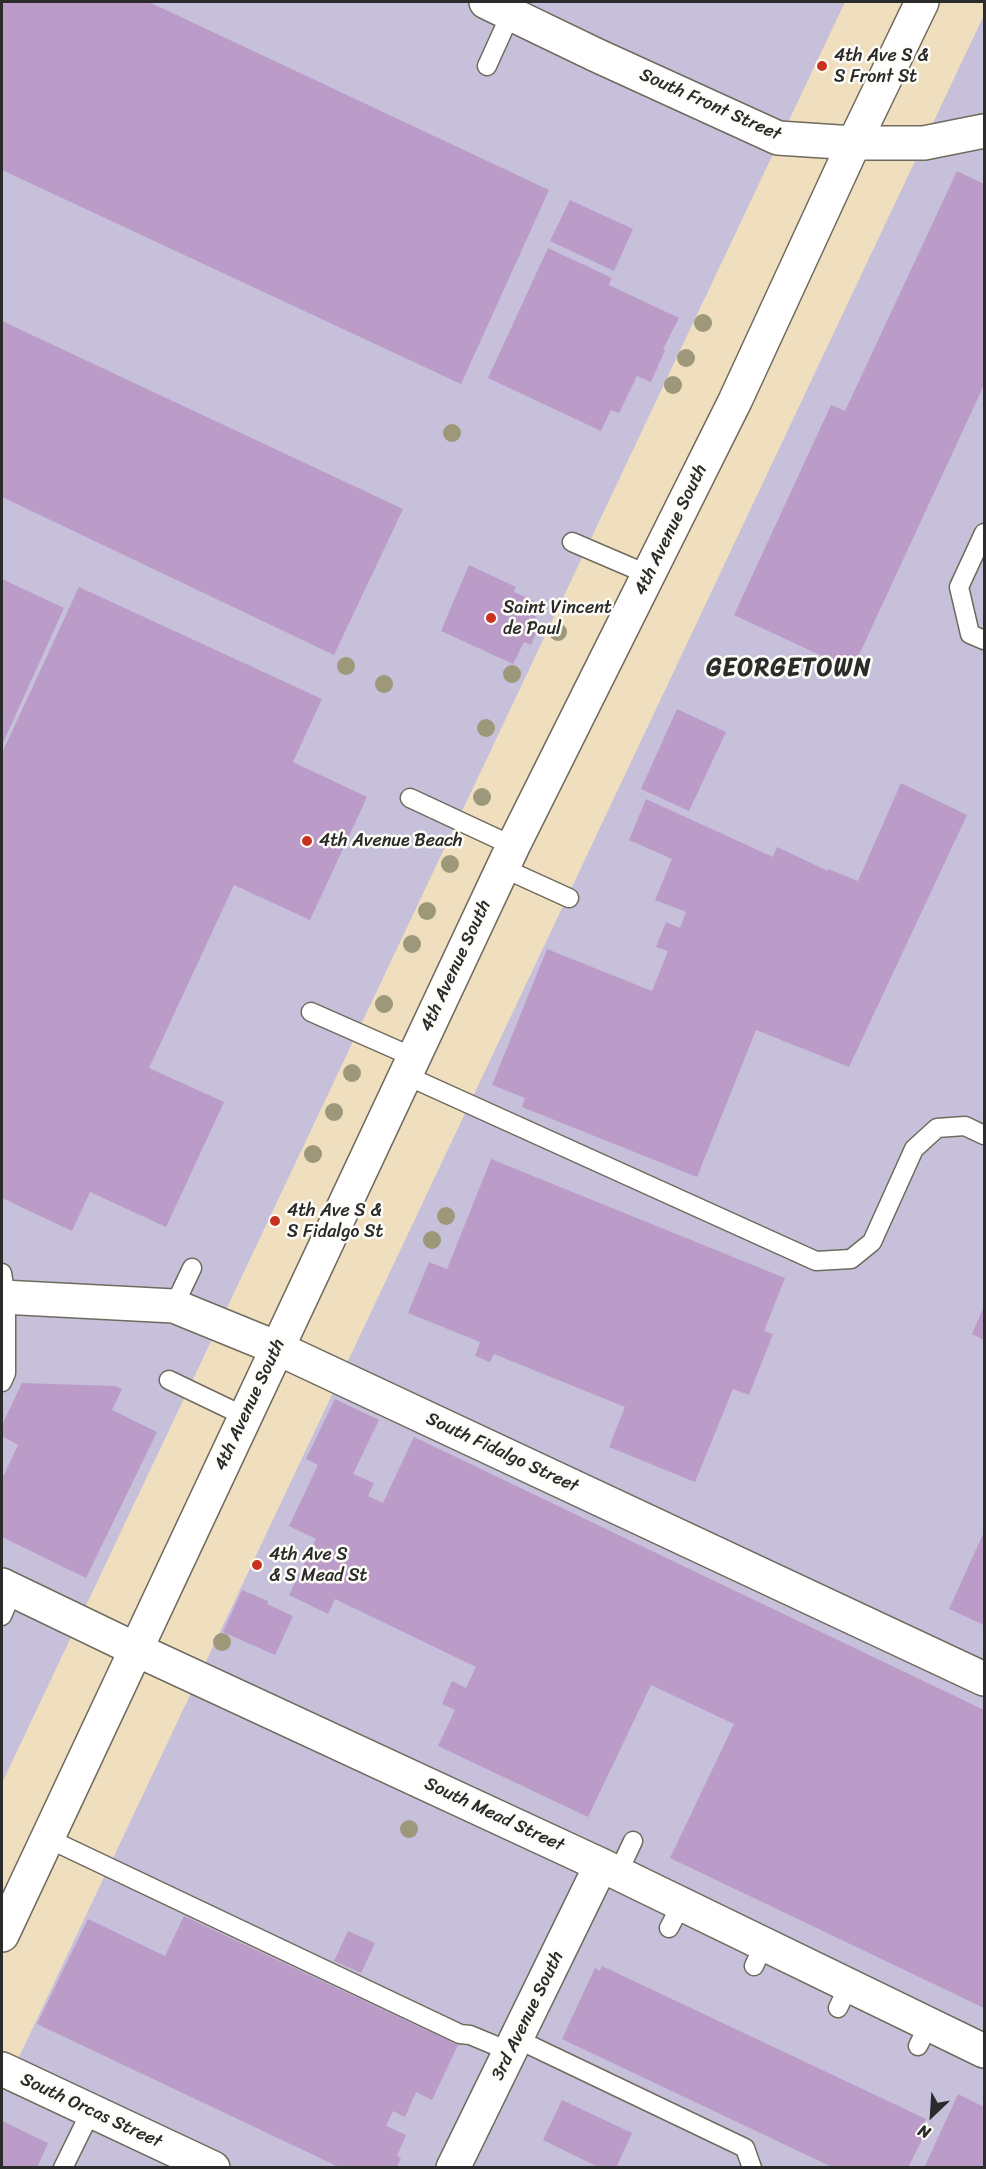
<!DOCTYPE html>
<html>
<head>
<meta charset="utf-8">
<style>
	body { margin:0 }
	#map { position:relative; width:986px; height:2169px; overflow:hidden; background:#f0dfbe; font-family:Sriracha,sans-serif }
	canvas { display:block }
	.frame { position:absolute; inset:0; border:3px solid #2b2b2b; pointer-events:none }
	.north { position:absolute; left:902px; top:2085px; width:60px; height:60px; -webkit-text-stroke:4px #fdfcf7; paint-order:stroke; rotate:205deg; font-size:16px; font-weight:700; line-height:24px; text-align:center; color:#2b2b2b }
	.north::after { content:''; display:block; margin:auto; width:21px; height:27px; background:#2b2b2b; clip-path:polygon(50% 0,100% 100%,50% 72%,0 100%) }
</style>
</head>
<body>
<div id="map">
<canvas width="986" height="2169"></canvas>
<div class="frame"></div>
<div class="north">N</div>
</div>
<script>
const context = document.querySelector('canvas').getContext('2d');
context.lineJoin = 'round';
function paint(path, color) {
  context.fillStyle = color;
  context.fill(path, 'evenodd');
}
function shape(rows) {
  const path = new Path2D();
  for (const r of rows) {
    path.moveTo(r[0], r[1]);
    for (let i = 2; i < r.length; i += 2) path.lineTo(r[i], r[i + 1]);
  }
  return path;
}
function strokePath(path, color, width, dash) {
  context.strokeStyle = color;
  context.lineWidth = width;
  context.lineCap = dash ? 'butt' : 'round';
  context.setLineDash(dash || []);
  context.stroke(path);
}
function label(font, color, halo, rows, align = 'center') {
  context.font = font + ' Sriracha,sans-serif';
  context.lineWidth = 5;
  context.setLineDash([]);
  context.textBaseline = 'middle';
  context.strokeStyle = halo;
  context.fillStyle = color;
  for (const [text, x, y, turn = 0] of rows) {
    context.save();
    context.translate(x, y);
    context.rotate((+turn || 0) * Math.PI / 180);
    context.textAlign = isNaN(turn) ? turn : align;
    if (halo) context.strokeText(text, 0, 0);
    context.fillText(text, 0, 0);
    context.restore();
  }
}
const industrial = shape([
	[2,2,845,2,2,1783],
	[984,15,984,2167,2,2167,2,2093]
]);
const building = shape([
	[2,2,149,2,549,190,461,384,2,170],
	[957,171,984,184,984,385,852,670,734,615,831,405,845,411],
	[570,200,633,229,614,271,550,241],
	[548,248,612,278,609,285,679,318,663,349,665,350,651,382,637,376,619,413,611,410,601,431,488,378],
	[2,321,403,509,334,655,2,497],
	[469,565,516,587,514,592,541,604,531,628,537,631,531,645,524,642,513,664,441,631],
	[2,579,64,608,2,745],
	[79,587,322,699,293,762,367,797,310,920,234,885,149,1068,224,1102,166,1227,90,1192,72,1231,2,1198,2,753],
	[677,709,726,732,689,811,641,789],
	[901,783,967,815,849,1067,756,1030,697,1177,522,1107,525,1098,492,1085,547,949,652,991,668,951,656,947,666,922,680,928,686,912,655,900,672,859,629,840,646,799,773,857,777,847,828,871,828,869,858,881],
	[491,1159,785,1278,764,1331,773,1334,749,1395,733,1389,695,1482,609,1447,625,1407,494,1354,490,1362,475,1356,480,1342,408,1313,429,1262,447,1269],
	[984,1306,984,1340,972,1334],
	[22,1383,115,1386,122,1389,112,1410,157,1432,86,1578,2,1537,2,1479,18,1445,2,1436,2,1425],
	[335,1399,379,1420,353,1474,374,1483,368,1496,383,1503,414,1437,984,1710,984,2008,670,1858,734,1724,651,1685,588,1817,438,1746,455,1710,442,1704,452,1681,466,1688,476,1667,335,1599,328,1614,289,1595,316,1539,289,1526,318,1465,306,1459],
	[984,1532,984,1625,949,1609],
	[242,1590,268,1601,267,1604,293,1616,275,1655,223,1632],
	[184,1916,458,2045,432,2100,416,2092,405,2117,393,2111,386,2126,406,2135,397,2156,401,2158,396,2168,341,2168,37,2024,88,1919,165,1956],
	[348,1931,375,1943,361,1973,334,1961],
	[602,1966,926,2119,924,2125,928,2127,908,2168,834,2168,562,2039,595,1968,600,1971],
	[958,2094,984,2107,984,2168,924,2168],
	[562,2100,632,2133,616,2168,600,2168,543,2140],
	[2,2121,48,2143,37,2168,2,2168]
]);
const service = shape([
	[487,66,511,13],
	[984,533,959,587,970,634,984,640],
	[572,542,649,575],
	[410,798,513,846],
	[503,868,569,898],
	[311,1012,413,1057],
	[405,1075,816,1261,851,1259,872,1242,914,1149,937,1128,965,1126,984,1135],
	[2,1273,6,1297,6,1373,2,1382],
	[174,1306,192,1268],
	[169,1380,244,1416],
	[2,1616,13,1590],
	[47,1838,460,2034,470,2035,511,2052],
	[618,1873,633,1841],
	[669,1928,682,1903],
	[754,1966,764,1944],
	[838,2008,849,1985],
	[517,2039,745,2148,752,2168],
	[918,2046,929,2024],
	[63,2168,91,2111]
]);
const minor = shape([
	[486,2,596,55,778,138,854,143,924,143,984,131],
	[2,1297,174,1306,277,1348,984,1679],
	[2,1585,135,1649,601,1865,984,2051],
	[2,2069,213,2168],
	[453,2168,601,1865]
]);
const primary = shape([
	[2,1935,513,846,735,401,854,143,922,2]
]);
const trees = [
	[703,323],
	[686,358],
	[673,385],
	[452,433],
	[558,632],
	[346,666],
	[512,674],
	[384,684],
	[486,728],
	[482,797],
	[450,864],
	[427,911],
	[412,944],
	[384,1004],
	[352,1073],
	[334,1112],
	[313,1154],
	[446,1216],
	[432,1240],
	[222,1642],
	[409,1829]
];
const markers = [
	[822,66,6,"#c8321e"],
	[491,618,6,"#c8321e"],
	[307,841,6,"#c8321e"],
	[275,1221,6,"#c8321e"],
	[257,1565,6,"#c8321e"]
];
const poiNames = [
	["4th Ave S &",834,56],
	["S Front St",834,77],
	["Saint Vincent",503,608],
	["de Paul",503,629],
	["4th Avenue Beach",319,841],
	["4th Ave S &",287,1211],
	["S Fidalgo St",287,1232],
	["4th Ave S",269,1555],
	["& S Mead St",269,1576]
];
const streetNames = [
	["South Front Street",710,105,24],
	["4th Avenue South",671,530,-64],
	["4th Avenue South",456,966,-65],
	["4th Avenue South",250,1405,-65],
	["South Fidalgo Street",502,1453,25],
	["South Mead Street",494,1815,25],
	["3rd Avenue South",528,2016,-64],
	["South Orcas Street",91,2111,25]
];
const districtNames = [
	["GEORGETOWN",789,669]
];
paint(industrial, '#c6c0da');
paint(building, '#bb9cc8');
strokePath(service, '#706a5e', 21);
strokePath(minor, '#706a5e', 36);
strokePath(primary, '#706a5e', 36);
strokePath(service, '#fff', 18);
strokePath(minor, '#fff', 33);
strokePath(primary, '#fff', 33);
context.fillStyle = '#9d987a';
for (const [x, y] of trees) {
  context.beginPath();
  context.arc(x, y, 9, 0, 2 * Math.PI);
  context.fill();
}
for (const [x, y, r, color] of markers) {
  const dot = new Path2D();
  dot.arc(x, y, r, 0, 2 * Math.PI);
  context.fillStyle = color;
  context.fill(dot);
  strokePath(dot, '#fdfcf7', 2);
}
label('18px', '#2b2b2b', '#fdfcf7', poiNames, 'left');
label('18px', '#2b2b2b', '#fdfcf7', streetNames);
context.letterSpacing = '1.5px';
label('bold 24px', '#2b2b2b', '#fdfcf7', districtNames);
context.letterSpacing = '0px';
</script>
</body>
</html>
